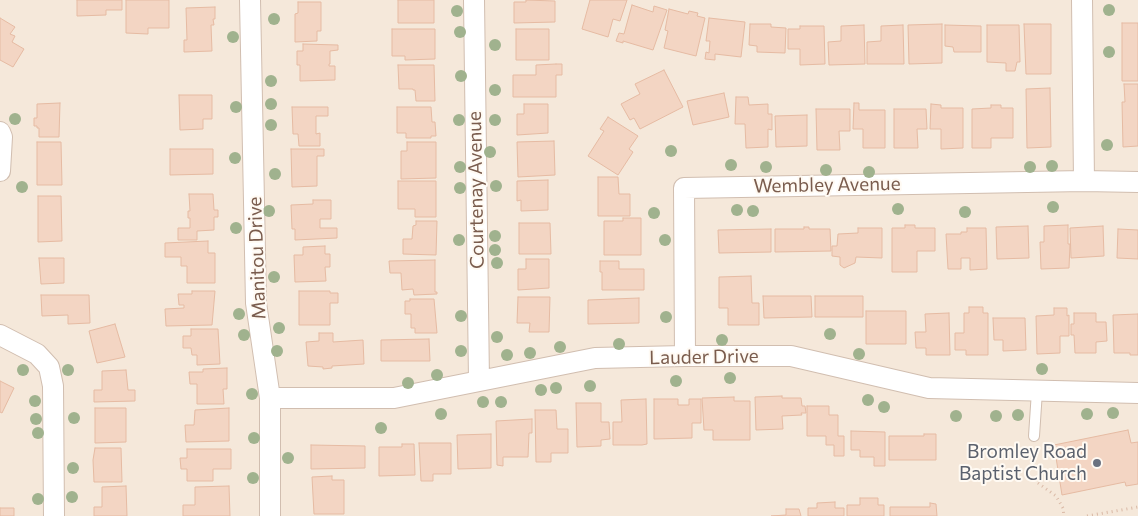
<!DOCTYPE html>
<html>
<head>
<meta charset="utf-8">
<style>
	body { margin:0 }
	canvas { display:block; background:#fdf6ec }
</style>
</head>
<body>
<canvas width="1138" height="516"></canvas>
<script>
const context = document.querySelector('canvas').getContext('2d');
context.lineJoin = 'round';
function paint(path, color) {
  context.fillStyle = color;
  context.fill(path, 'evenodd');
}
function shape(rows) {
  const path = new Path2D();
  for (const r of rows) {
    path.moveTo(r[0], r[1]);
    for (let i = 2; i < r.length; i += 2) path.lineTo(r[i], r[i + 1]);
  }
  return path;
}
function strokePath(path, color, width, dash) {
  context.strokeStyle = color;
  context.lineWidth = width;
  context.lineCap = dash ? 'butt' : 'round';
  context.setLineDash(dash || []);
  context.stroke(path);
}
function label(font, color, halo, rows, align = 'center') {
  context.font = font + ' Commissioner,sans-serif';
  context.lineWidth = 4;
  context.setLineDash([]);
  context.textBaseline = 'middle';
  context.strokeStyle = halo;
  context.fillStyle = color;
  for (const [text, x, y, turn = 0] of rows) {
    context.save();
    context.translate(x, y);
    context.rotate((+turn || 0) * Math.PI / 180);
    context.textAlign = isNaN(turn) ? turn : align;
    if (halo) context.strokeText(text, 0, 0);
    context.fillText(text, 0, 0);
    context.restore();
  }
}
const residential = shape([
	[0,0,1138,0,1138,516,0,516]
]);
const building = shape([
	[77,0,122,0,122,10,106,10,106,15,77,16,77,0],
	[126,0,169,0,169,28,148,28,148,34,126,33,126,0],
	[398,0,434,0,434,23,398,23,398,0],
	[526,0,555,1,555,22,514,23,514,2,526,2,526,0],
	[590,0,627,0,620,21,613,19,608,37,582,29,590,0],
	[298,2,321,2,321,31,317,31,317,41,295,42,295,14,298,13,298,2],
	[632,5,653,12,654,6,667,10,653,50,623,41,623,43,616,41,619,33,624,34,632,5],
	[215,7,215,19,213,19,214,25,211,25,212,51,184,52,184,40,187,40,186,8,215,7],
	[669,9,688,14,689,11,698,13,697,16,705,18,696,56,664,48,668,31,665,30,669,9],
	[0,18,15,27,10,34,15,36,12,42,24,49,13,67,0,60,0,18],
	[709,18,745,22,741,57,715,54,715,60,705,59,706,52,709,53,710,41,706,41,709,18],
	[1122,23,1138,23,1138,81,1122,81,1122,23],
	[750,24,771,24,771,27,786,28,785,53,757,52,757,46,749,45,750,24],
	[942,24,942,63,909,64,908,25,942,24],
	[1024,24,1051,24,1051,74,1026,74,1024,24],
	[864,25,865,64,829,65,828,42,841,41,841,26,864,25],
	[903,25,904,64,867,64,867,42,881,41,881,26,903,25],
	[945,25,981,26,981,52,954,52,953,47,945,46,945,25],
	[987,25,1019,25,1020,62,1017,62,1015,71,1006,71,1006,63,987,62,987,25],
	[800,26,824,26,825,64,800,65,800,49,788,49,788,29,800,29,800,26],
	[392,29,435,29,435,59,405,60,405,56,392,56,392,29],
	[516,29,549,29,549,60,516,60,516,29],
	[303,44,338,45,338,50,330,51,330,64,329,64,329,66,335,66,335,80,300,81,300,65,297,65,297,51,303,51,303,44],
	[556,64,562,64,562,75,556,75,556,97,513,97,513,75,536,75,536,65,556,64],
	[398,65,434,65,435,101,416,101,415,90,413,90,413,89,399,89,398,65],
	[664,70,683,107,640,129,634,118,630,120,621,104,640,94,635,84,664,70],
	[1124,84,1138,84,1138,146,1123,147,1122,102,1125,102,1124,84],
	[1050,88,1051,147,1027,148,1026,89,1050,88],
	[724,93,729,117,693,125,687,101,724,93],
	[179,95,212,95,212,119,203,119,203,129,180,130,179,95],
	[736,97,748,97,749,105,768,104,768,114,772,114,772,130,768,129,768,147,746,148,745,124,735,124,736,97],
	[60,103,59,137,39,137,39,128,37,128,37,126,34,126,34,118,37,118,37,104,60,103],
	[854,103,859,103,859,110,885,110,885,148,863,148,863,129,853,129,854,103],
	[524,104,548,104,548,133,517,135,517,114,524,114,524,104],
	[931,104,941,105,941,108,963,108,963,148,941,149,941,129,930,129,931,104],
	[991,105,1001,105,1001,108,1013,108,1013,138,991,138,991,148,972,148,972,109,991,108,991,105],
	[292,107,328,107,328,116,316,116,316,134,320,133,320,146,299,146,298,134,293,134,292,107],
	[397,107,431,107,432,122,435,122,436,136,431,136,431,138,406,138,406,133,397,133,397,107],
	[816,109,850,109,850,131,839,131,840,150,817,150,816,109],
	[894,109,926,109,927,129,917,129,918,148,894,148,894,109],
	[807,115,807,146,776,147,775,116,807,115],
	[608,117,638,136,629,149,633,152,618,175,588,156,604,131,600,129,608,117],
	[554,141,555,175,518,177,517,142,554,141],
	[37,142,61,142,62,185,37,185,37,142],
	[407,142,436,142,436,178,401,179,401,151,407,151,407,142],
	[170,149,213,149,213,174,170,175,170,149],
	[291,149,324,149,324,156,317,156,317,186,292,187,291,149],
	[598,177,618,177,619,194,630,194,630,216,598,216,598,177],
	[548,180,548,210,521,211,521,200,517,201,517,181,548,180],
	[398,181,436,181,436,217,415,217,415,209,398,209,398,181],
	[189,194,213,194,214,210,218,210,218,217,214,217,214,230,197,231,197,240,178,240,178,228,190,228,190,218,188,218,188,211,190,211,189,194],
	[38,196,61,196,62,241,38,242,38,196],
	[313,200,331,200,331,219,320,219,320,228,337,228,337,238,295,240,295,229,292,229,291,205,313,204,313,200],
	[623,218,641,218,641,255,604,255,604,221,623,221,623,218],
	[416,221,437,221,436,255,403,254,403,239,412,239,413,226,416,225,416,221],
	[519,223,550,223,551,254,519,254,519,223],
	[905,225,915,225,915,228,935,228,935,251,917,251,917,272,892,272,892,228,905,228,905,225],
	[1068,225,1068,244,1070,244,1069,268,1041,269,1040,242,1044,242,1044,226,1068,225],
	[1028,226,1029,258,997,259,996,227,1028,226],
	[1103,226,1104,256,1071,258,1070,228,1103,226],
	[804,227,809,227,809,229,830,229,831,251,775,252,775,229,804,229,804,227],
	[858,228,882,228,882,258,856,257,855,263,844,268,840,265,840,257,832,256,832,246,837,246,838,234,858,233,858,228],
	[967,228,986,228,987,269,970,270,970,258,961,258,961,269,948,269,946,234,961,234,961,232,967,232,967,228],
	[771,229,771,252,719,253,718,230,771,229],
	[1118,229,1138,230,1138,259,1117,258,1118,229],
	[208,241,208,253,215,253,215,283,187,283,187,266,181,266,181,257,165,257,165,243,208,241],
	[325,246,325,254,330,254,330,267,325,267,326,281,295,282,294,255,303,255,303,247,325,246],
	[39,258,64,258,64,283,41,284,39,258],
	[526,259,549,259,549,288,518,290,518,269,526,269,526,259],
	[435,260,435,292,437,292,437,294,414,295,413,289,402,290,401,273,390,273,389,261,435,260],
	[600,261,619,261,619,269,644,269,644,290,602,290,602,272,600,272,600,261],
	[751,276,752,303,759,303,759,325,728,325,728,308,719,308,719,277,751,276],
	[192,291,215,291,212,325,166,326,165,309,184,308,184,305,179,305,178,294,192,294,192,291],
	[299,291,330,291,330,293,338,293,338,303,330,303,330,325,299,325,299,291],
	[41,295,89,295,90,323,68,324,68,315,42,316,41,295],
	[763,296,811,296,812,317,764,318,763,296],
	[815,296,863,296,863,317,815,317,815,296],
	[518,297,550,297,549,332,529,332,530,323,517,323,518,297],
	[639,298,639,323,588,324,588,300,639,298],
	[410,299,434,299,437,333,415,333,415,328,411,328,411,314,405,314,405,301,410,301,410,299],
	[969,307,983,307,983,313,988,313,988,355,966,355,966,350,955,350,955,333,964,333,964,313,969,313,969,307],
	[1054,308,1067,308,1067,316,1069,315,1069,336,1060,336,1060,353,1037,354,1036,316,1054,315,1054,308],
	[866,311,906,311,906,344,866,344,866,311],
	[949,313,950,355,926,355,926,348,916,348,915,332,926,332,925,314,949,313],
	[1074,313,1096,313,1096,322,1106,322,1107,341,1096,342,1096,353,1075,353,1074,335,1071,335,1071,324,1074,324,1074,313],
	[1138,314,1138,355,1130,355,1130,353,1114,353,1113,315,1138,314],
	[993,318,1025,318,1026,350,1003,351,1003,340,994,340,993,318],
	[115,324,125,357,97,363,89,331,115,324],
	[191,329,218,329,220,364,197,365,197,355,192,355,191,348,183,348,183,336,191,336,191,329],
	[319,333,333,333,333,342,363,340,364,364,332,366,332,368,323,369,323,367,308,366,306,342,319,341,319,333],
	[429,339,430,361,381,361,381,340,429,339],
	[227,368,227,389,223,389,224,404,197,404,197,384,190,384,189,372,203,372,203,369,227,368],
	[126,370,128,390,135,390,135,401,94,402,94,390,102,390,102,371,126,370],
	[0,381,14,388,2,413,0,412,0,381],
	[782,396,782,398,801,398,802,406,805,406,806,413,801,413,802,415,782,416,783,429,756,430,755,397,782,396],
	[734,397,734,401,750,401,750,440,713,440,713,430,704,430,702,398,734,397],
	[646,399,647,444,642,445,613,445,613,422,622,422,621,400,646,399],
	[654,399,678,399,678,405,689,405,689,399,701,399,701,423,692,423,692,438,654,439,654,399],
	[576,403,601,403,601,422,609,422,610,439,601,440,601,446,577,447,576,403],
	[807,406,829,406,829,415,838,415,838,436,844,436,844,456,834,456,834,445,826,445,826,436,807,436,807,406],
	[95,408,126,408,126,442,95,443,95,408],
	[229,408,229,441,186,442,185,425,194,425,195,410,229,408],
	[535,410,556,410,557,429,568,429,568,453,551,453,551,462,536,462,535,410],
	[532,419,532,433,529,433,528,457,503,457,503,466,497,465,496,421,532,419],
	[1128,430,1131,443,1138,442,1138,484,1126,486,1125,482,1062,495,1054,445,1128,430],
	[851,431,885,432,885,466,874,466,874,457,860,457,860,450,851,450,851,431],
	[491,434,491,468,458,469,457,435,491,434],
	[924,434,936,434,936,460,889,460,889,436,924,436,924,434],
	[419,443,451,443,451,474,433,474,433,481,421,481,419,443],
	[402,444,414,444,415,475,379,476,379,447,402,447,402,444],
	[311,445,365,446,365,468,311,469,311,445],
	[95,448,121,448,122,482,94,482,93,460,95,448],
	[187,449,231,449,231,469,213,469,213,481,187,481,187,469,181,469,180,458,187,458,187,449],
	[332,476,332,480,344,480,344,514,314,514,312,477,332,476],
	[126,486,127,516,94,516,94,507,102,507,102,487,126,486],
	[229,486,230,516,183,516,183,505,195,505,195,487,229,486],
	[860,498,878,498,878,505,884,505,884,516,847,516,847,505,860,505,860,498],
	[835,502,835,508,844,508,844,516,808,516,808,508,817,508,817,503,835,502],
	[930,503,936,504,937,516,890,516,890,507,930,507,930,503],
	[0,508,14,508,14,516,0,516,0,508],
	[786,509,799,509,801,516,771,516,786,515,786,509]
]);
const path = shape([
	[1038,483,1056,496,1063,508,1064,516],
	[1087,516,1138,507]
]);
const lane = shape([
	[1034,436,1037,391]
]);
const street = shape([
	[250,0,256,303,270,398,270,516],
	[474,0,479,381],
	[1082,0,1084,181],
	[0,132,2,137,0,171],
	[0,335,37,354,49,367,53,386,54,516],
	[685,356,684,188,1084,181,1138,182],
	[270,398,394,398,595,358,685,356,791,356,929,388,1138,393]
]);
const trees = [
	[1109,10],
	[457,11],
	[274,19],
	[460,32],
	[233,37],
	[495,45],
	[1109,52],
	[461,76],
	[271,81],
	[495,90],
	[271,104],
	[236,107],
	[15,119],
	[459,120],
	[495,120],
	[271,125],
	[1107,145],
	[671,151],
	[490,152],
	[235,158],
	[731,165],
	[1052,166],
	[460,167],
	[766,167],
	[1030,167],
	[826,170],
	[869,172],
	[275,174],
	[496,186],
	[22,187],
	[460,188],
	[1053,207],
	[898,209],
	[737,210],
	[269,211],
	[753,211],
	[965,212],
	[654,213],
	[236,228],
	[495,236],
	[459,240],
	[665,240],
	[495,250],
	[497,263],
	[274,277],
	[239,314],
	[461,316],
	[666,317],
	[279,328],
	[830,334],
	[244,335],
	[497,337],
	[722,340],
	[619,344],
	[560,347],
	[277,351],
	[461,351],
	[530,353],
	[859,354],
	[507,355],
	[1042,369],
	[23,370],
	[68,370],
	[437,375],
	[730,378],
	[676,381],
	[408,383],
	[590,386],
	[556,388],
	[541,390],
	[252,394],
	[868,400],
	[35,401],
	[483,402],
	[501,402],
	[884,407],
	[1113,413],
	[441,414],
	[1087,414],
	[1018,415],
	[956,416],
	[996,416],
	[74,418],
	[36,419],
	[381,428],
	[38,433],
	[254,438],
	[288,458],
	[73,468],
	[253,478],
	[72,497],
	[38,499]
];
const markers = [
	[1097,463,5,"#6b7280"]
];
const streetNames = [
	["Wembley Avenue",827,185,-1],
	["Courtenay Avenue",476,190,-91],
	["Manitou Drive",257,258,-92],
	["Lauder Drive",704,357,-1]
];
const worshipNames = [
	["Bromley Road",1087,452],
	["Baptist Church",1087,474]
];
paint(residential, '#f5e8da');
paint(building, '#f3d5c3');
strokePath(building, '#e6bba3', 1);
strokePath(lane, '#d1beb0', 12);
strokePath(street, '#d1beb0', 22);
strokePath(path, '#d9b8a5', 3, [1, 4]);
strokePath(lane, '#fff', 10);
strokePath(street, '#fff', 20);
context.fillStyle = '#a0b28e';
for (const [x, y] of trees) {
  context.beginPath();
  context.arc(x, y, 6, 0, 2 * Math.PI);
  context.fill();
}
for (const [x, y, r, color] of markers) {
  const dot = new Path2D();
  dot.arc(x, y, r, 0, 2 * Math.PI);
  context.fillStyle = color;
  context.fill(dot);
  strokePath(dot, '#fffaf3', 2);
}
label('19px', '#7a5c4d', '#fffaf3', streetNames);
label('19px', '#5b616d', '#fffaf3', worshipNames, 'right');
</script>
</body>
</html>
